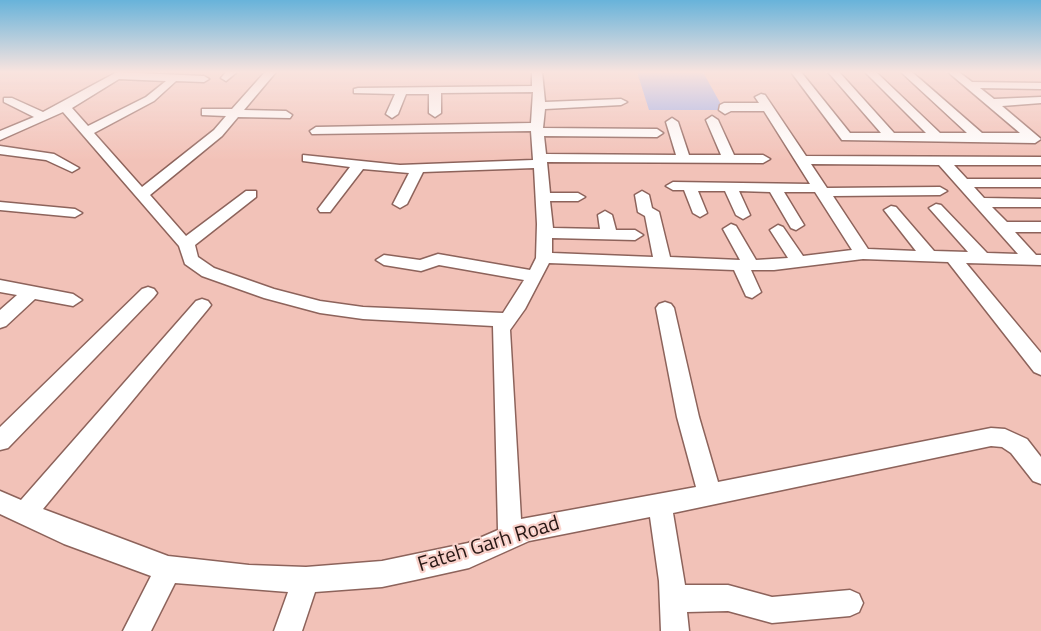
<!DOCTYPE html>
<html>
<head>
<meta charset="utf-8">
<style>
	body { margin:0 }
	canvas { display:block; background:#f2c2b8 }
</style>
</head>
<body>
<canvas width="1041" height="631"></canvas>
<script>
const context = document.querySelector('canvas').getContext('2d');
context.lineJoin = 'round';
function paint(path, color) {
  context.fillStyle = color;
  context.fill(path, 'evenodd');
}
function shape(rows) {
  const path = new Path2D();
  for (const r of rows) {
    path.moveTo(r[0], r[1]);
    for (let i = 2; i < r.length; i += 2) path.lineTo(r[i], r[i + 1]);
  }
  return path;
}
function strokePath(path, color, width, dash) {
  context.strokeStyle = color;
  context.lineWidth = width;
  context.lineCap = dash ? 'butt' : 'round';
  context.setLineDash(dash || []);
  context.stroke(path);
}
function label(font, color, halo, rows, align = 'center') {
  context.font = font + ' "Titillium Web",sans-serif';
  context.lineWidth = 4.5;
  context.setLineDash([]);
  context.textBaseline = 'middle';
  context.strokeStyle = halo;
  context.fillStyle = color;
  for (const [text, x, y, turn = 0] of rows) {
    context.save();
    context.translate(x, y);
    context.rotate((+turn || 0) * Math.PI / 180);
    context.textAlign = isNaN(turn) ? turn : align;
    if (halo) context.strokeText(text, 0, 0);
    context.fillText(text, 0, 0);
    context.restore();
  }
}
const green = shape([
	[637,72,703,72,724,110,649,110]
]);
const minor = shape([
	[117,72,204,76,209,79,204,82,176,81,154,101,94,133,142,187,214,130,226,116,202,115,202,109,232,109,265,72,276,72,244,110,286,111,292,115,290,118,238,117,222,136,150,195,186,236,246,191,256,191,256,197,195,245,198,257,214,268,274,289,320,301,363,307,503,313,524,280,439,265,421,271,384,265,376,260,384,255,420,260,438,254,530,270,536,258,537,224,534,168,423,172,407,204,400,208,393,204,409,173,363,169,330,212,320,212,318,209,350,167,303,161,303,155,400,165,533,160,531,131,312,134,310,131,316,127,531,123,533,92,441,93,441,113,435,117,429,113,429,94,406,94,398,114,392,118,386,114,395,94,354,93,354,89,358,88,532,86,532,72,542,72,545,102,621,99,627,102,621,105,545,109,543,128,657,129,663,133,657,137,544,136,546,154,676,155,666,122,672,118,678,122,689,155,721,155,706,120,712,116,718,120,734,155,763,155,770,159,763,163,547,162,550,193,578,193,585,197,578,201,550,201,553,228,600,229,598,215,605,211,612,215,616,230,635,230,643,235,635,240,552,238,552,253,653,257,645,216,638,212,635,195,642,191,649,195,652,208,659,212,670,257,740,260,723,229,731,224,736,226,756,260,788,258,770,230,778,225,783,227,803,256,852,250,815,192,784,192,804,225,796,230,791,228,770,192,739,191,750,215,743,219,736,215,725,191,698,191,707,213,700,217,693,213,684,190,673,190,666,186,673,182,810,184,764,111,731,111,725,114,719,110,720,105,724,103,759,103,755,97,761,94,765,95,806,156,1041,157,1041,165,954,165,967,179,1041,179,1041,187,974,187,984,198,1041,199,1041,207,992,207,1007,222,1041,222,1041,232,1015,232,1036,255,1041,255,1041,265,966,263,1041,353,1041,375,1034,372,948,262,863,259,774,270,751,270,761,292,752,298,746,296,734,270,549,263,525,309,510,330,521,519,696,487,677,417,656,308,659,304,665,302,671,304,674,308,699,417,718,482,991,428,1005,429,1027,439,1041,457,1041,484,1033,481,1011,453,1002,447,991,446,673,513,685,585,728,585,772,597,850,590,859,594,863,603,859,612,850,616,772,623,728,611,687,612,689,631,661,631,659,581,650,517,529,541,469,568,415,580,382,587,315,592,302,631,274,631,288,592,175,583,151,631,123,631,151,576,64,544,0,514,0,491,21,500,196,301,202,299,208,301,211,305,208,309,43,509,168,556,249,565,306,567,382,561,468,543,498,530,493,326,363,319,320,313,264,298,202,276,185,264,179,246,63,112,0,140,0,131,34,117,4,102,4,98,12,98,43,112,117,72],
	[119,79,166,81,146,97,88,126,72,108,119,79],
	[811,164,939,165,1018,254,987,253,941,205,936,204,929,208,968,252,934,251,896,207,891,206,884,210,916,251,868,249,833,196,940,195,947,191,940,187,827,188,811,164],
	[226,72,237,72,226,81,221,78,226,72],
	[791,72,801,72,850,133,881,133,828,72,839,72,894,133,926,133,865,72,876,72,940,133,967,133,901,72,912,72,982,133,1020,133,948,72,959,72,972,82,1041,83,1041,89,980,88,994,99,1041,97,1041,103,1002,106,1041,139,1035,143,842,140,791,72],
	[0,146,54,154,79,168,72,172,46,160,0,154,0,146],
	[0,202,75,209,82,213,75,217,0,210,0,202],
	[0,280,73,294,82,300,73,306,35,299,6,326,0,328,0,310,17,295,0,292,0,280],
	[148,287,154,289,157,293,154,297,8,448,0,450,0,427,142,289,148,287]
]);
const nearStreetnames = [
	["Fateh Garh Road",489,545,-17]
];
paint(green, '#9aadec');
strokePath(minor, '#8d635b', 3);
paint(minor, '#fff');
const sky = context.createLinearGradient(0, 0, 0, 160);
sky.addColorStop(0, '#68b3da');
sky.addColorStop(0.45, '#f9e4df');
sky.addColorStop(1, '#f9e4df00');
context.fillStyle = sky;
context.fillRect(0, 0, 1041, 160);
label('21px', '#291815', '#f9d1ca', nearStreetnames);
</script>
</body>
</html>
